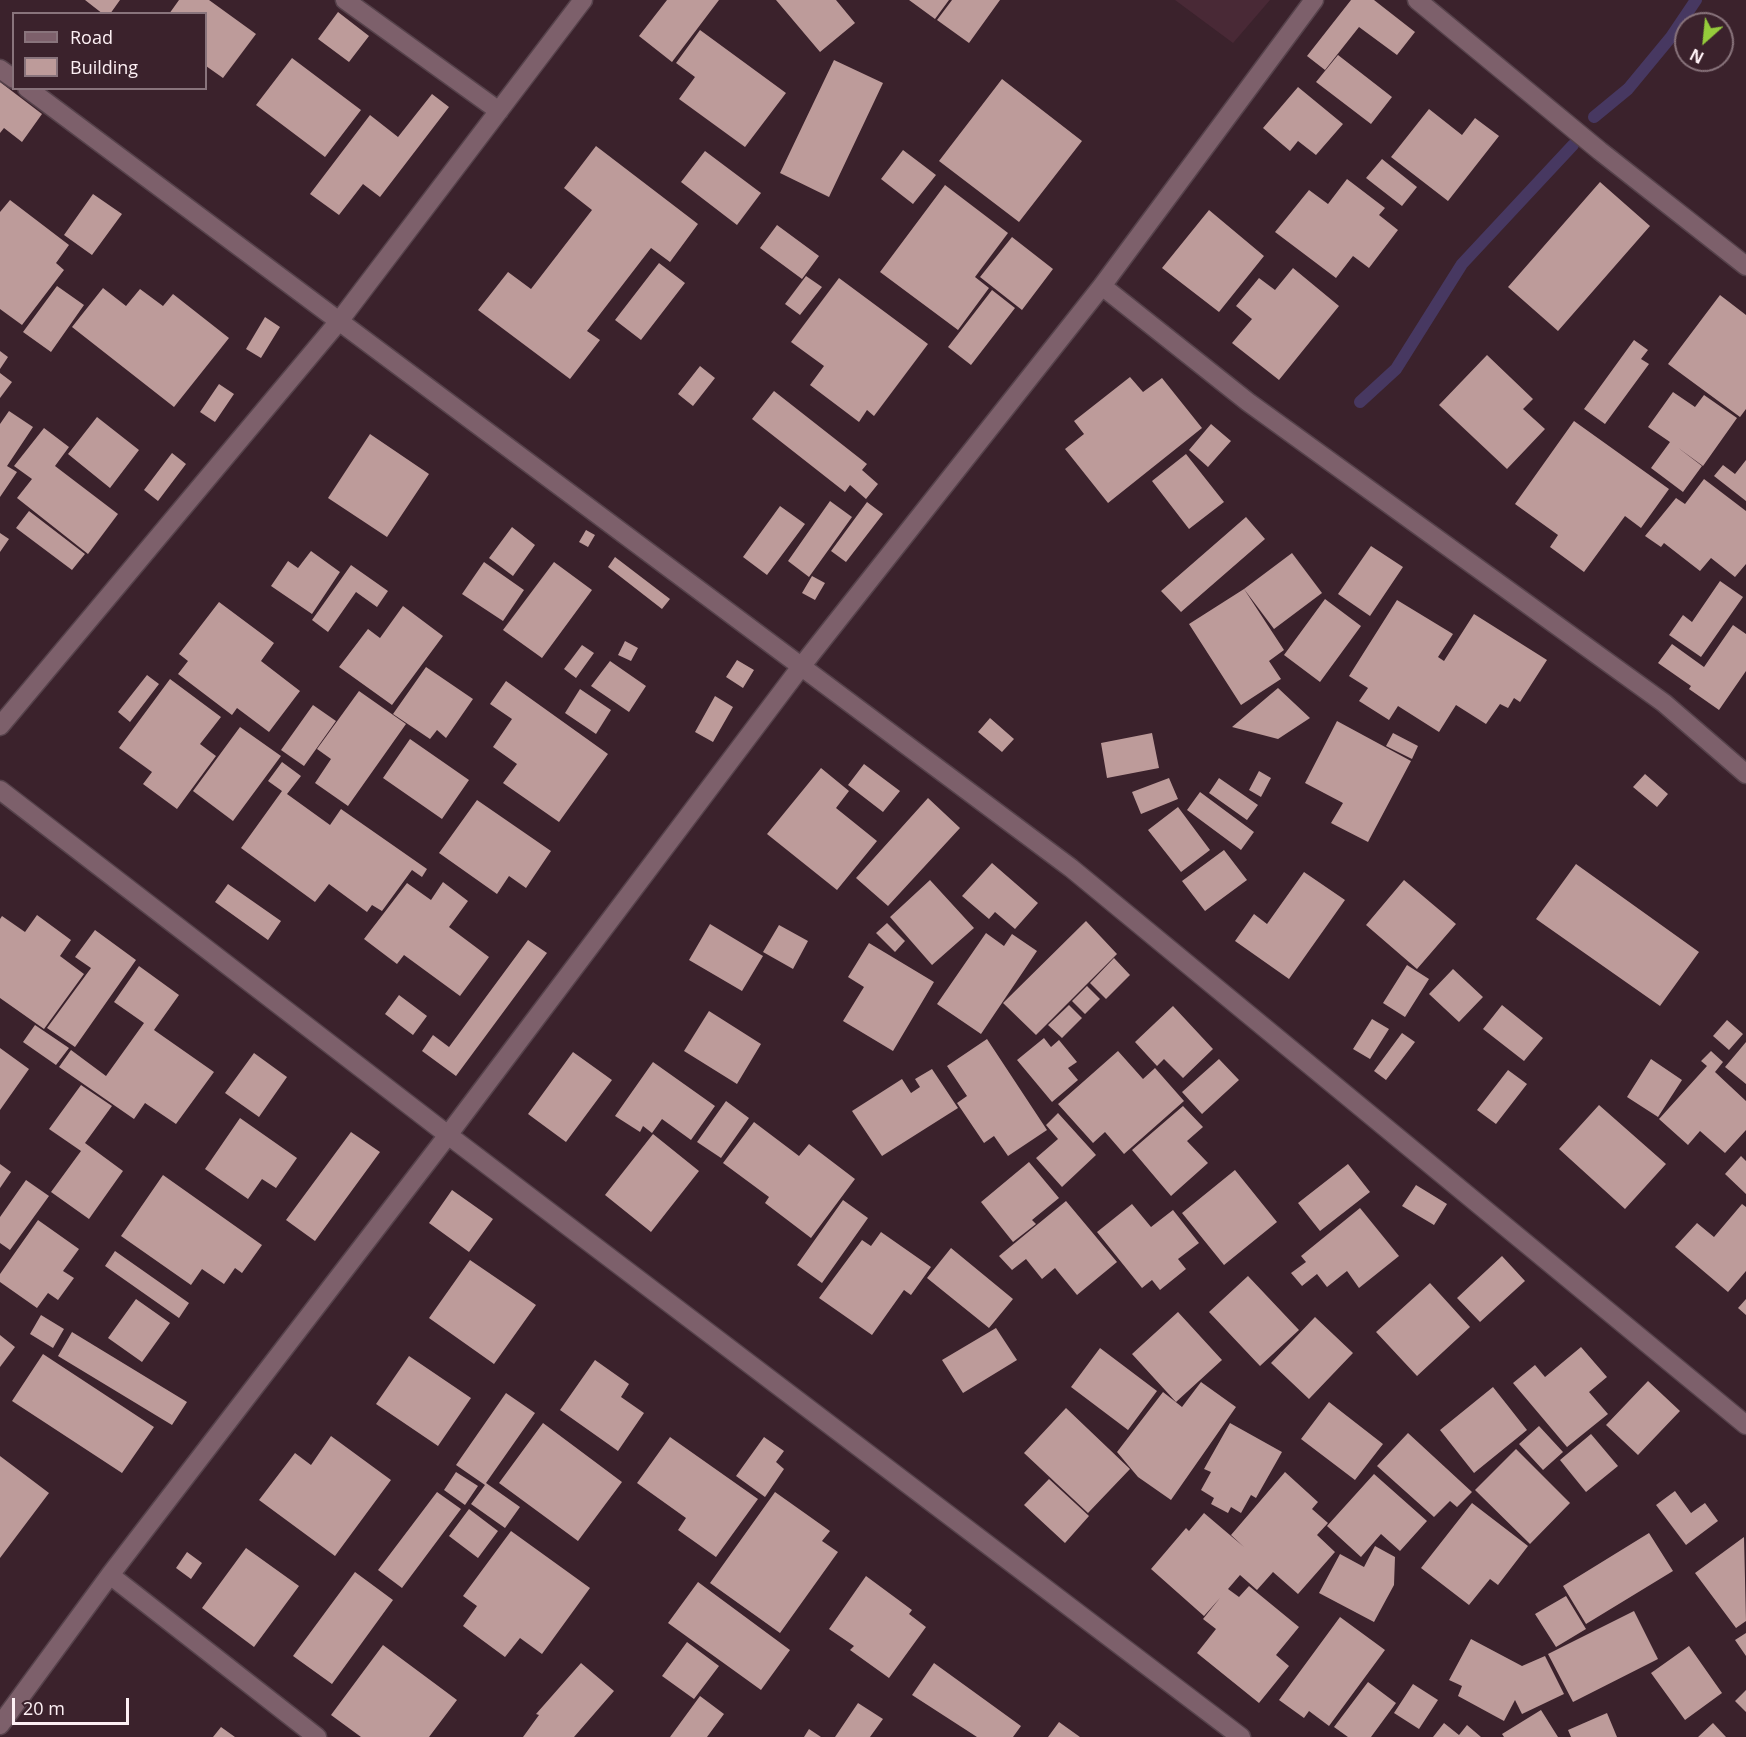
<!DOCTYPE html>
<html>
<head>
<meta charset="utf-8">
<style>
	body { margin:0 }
	#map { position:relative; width:1746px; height:1737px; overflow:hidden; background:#3b222c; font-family:"Open Sans",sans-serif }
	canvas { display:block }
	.legend { position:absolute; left:12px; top:12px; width:195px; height:78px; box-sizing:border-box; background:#3b222c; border:2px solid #89747c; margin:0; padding:8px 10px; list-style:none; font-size:18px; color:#fdf0f4 }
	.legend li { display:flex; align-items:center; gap:12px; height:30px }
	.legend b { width:30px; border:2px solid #89747c }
	.north { position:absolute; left:1674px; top:12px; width:60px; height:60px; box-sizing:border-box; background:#3b222c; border:2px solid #89747c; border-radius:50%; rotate:207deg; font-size:16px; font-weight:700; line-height:24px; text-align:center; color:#fdf0f4 }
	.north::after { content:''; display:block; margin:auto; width:21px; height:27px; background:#95cc3b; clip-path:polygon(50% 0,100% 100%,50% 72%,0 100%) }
	.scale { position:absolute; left:12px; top:1698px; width:117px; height:27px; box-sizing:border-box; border:3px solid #fdf0f4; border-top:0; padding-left:8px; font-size:18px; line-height:21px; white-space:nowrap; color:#fdf0f4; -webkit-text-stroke:4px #3b222c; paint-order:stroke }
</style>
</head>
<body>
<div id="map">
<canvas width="1746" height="1737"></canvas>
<ul class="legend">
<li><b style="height:8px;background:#7d606b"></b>Road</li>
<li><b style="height:16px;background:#bd9b9a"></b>Building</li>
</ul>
<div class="north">N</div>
<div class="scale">20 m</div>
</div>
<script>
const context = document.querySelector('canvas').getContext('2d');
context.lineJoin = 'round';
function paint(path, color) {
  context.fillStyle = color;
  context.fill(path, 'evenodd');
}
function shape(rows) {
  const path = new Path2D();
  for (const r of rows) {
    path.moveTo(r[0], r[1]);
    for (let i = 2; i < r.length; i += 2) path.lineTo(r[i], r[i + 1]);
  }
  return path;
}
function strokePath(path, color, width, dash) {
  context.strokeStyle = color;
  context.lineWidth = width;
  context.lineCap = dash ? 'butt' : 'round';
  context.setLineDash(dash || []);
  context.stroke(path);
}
const built = shape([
	[1175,0,1270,0,1233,43]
]);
const stream = shape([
	[1594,117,1628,89,1671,37,1696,0],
	[1360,402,1396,369,1462,264,1573,145]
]);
const building = shape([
	[85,0,120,0,110,14,103,14],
	[179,0,209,0,256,34,223,78,206,66,206,14,169,14],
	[667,0,719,0,672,62,639,36],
	[776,0,836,0,855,23,820,52],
	[909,0,949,0,935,19],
	[952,0,1000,0,969,43,937,20],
	[1351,0,1374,0,1415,32,1397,55,1359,27,1325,70,1307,56],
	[338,12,369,36,349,62,318,39],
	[700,30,786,93,745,147,679,99,695,77,676,63],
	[1338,55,1392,97,1371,124,1316,82],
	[292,58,361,110,325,157,256,105],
	[834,60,883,83,829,197,780,173],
	[1002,79,1082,141,1019,222,939,161],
	[0,82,42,114,22,142,4,128,0,133],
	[1298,87,1343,124,1316,155,1298,141,1290,151,1263,128],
	[432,94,449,107,380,197,363,184,339,215,310,194,370,115,398,137],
	[1429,109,1462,135,1475,118,1499,136,1448,201,1391,157],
	[596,146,698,224,670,262,651,248,587,331,600,340,570,379,478,310,508,272,531,289,592,210,564,188],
	[903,150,936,175,913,204,881,179],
	[705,151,761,193,737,225,681,182],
	[1382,159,1417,187,1402,206,1366,178],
	[1347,179,1385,208,1379,215,1398,230,1369,268,1353,256,1336,278,1275,232,1309,190,1328,204],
	[1600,182,1650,226,1558,331,1508,287],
	[945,185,1008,233,975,277,989,288,958,330,880,272],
	[93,194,122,214,92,255,64,235],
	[10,200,69,245,56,263,64,270,22,325,0,309,0,212],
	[1209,210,1264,256,1219,312,1162,268],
	[777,225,819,256,802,279,760,248],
	[1012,237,1053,269,1022,310,980,277],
	[659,263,685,283,641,340,615,320],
	[1293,268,1339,306,1279,380,1232,343,1252,319,1236,306,1259,278,1275,290],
	[806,276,822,287,800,315,785,304],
	[839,278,928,344,874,416,867,410,859,422,810,385,824,366,791,342],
	[57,286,84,305,51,352,23,332],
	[103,288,126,306,140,289,163,306,173,294,229,338,174,407,72,327],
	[992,290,1015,308,971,365,948,347],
	[1720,295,1746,315,1746,409,1740,417,1668,364],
	[265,317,280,327,261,358,246,349],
	[1634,340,1648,350,1641,359,1649,364,1605,424,1584,409],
	[0,351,8,357,0,369],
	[1487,355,1533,399,1523,409,1545,429,1507,469,1439,405],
	[700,366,715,378,693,406,678,394],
	[0,373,12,382,0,398],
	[1130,377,1143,392,1162,378,1202,428,1108,503,1065,449,1084,434,1074,421],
	[219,384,234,394,215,422,200,412],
	[774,391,867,464,862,470,878,484,866,499,850,485,845,492,752,419],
	[1673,392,1695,407,1704,395,1737,418,1703,466,1677,447,1702,466,1683,492,1651,468,1670,442,1648,427],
	[9,411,33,427,7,466,17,472,0,497,0,424],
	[97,417,139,450,110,488,68,454],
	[1574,421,1669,489,1641,528,1625,516,1584,572,1550,547,1558,535,1515,504],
	[1211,424,1231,441,1208,467,1189,450],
	[44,428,69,447,55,466,118,514,88,554,17,498,32,479,14,466],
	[370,434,429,474,387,537,328,498],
	[172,453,186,464,158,501,144,490],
	[1186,454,1224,502,1189,529,1152,481],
	[1746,460,1746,501,1714,476,1723,465,1735,474],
	[1704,479,1746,511,1746,564,1735,577,1711,558,1700,571,1664,543,1661,547,1645,536,1676,498,1685,504],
	[830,501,852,517,809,577,788,561],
	[867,502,883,514,846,562,831,551],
	[780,506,805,524,767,575,743,557],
	[29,511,85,554,72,570,16,528],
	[1246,517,1265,539,1181,612,1161,591],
	[512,527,535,545,513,576,489,558],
	[586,530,595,535,588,547,579,542],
	[0,533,9,539,0,552],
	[1371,546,1403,567,1370,616,1338,594],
	[311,551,340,572,312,614,271,586,288,561,298,568],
	[1292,553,1322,593,1274,629,1244,589],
	[615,557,670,599,662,609,608,567],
	[484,562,524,590,503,621,462,594],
	[554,562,592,590,542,658,503,630],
	[351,565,388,591,377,607,356,592,328,632,312,620],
	[812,576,825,583,815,600,802,593],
	[1720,581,1743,597,1701,657,1669,635,1683,615,1692,622],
	[1244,589,1284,650,1269,661,1281,679,1241,705,1189,624],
	[1325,599,1361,626,1320,682,1284,655],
	[1397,600,1453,634,1438,657,1444,661,1474,614,1547,660,1520,702,1514,698,1508,708,1500,704,1486,724,1456,705,1439,732,1398,706,1389,720,1359,701,1368,688,1349,676],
	[219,602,274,643,261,661,300,691,269,732,237,708,232,715,178,674,188,661,179,654],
	[403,606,443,636,392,705,339,667,368,629,380,638],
	[1733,625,1746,634,1746,671,1719,710,1689,689,1691,686,1658,663,1672,644,1704,667],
	[625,641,638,648,631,661,618,655],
	[582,645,594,653,576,678,564,669],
	[737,660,754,670,743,688,726,677],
	[610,661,646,686,629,712,591,686],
	[426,667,473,699,446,738,437,730,430,739,393,714],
	[147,675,159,684,130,722,118,712],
	[170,679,221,717,200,744,216,756,177,809,143,784,152,772,119,748],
	[506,681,608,754,559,822,503,783,517,764,493,747,512,719,490,704],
	[1278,688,1310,718,1278,739,1232,727],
	[580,689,611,710,596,734,565,713],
	[359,691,406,724,348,806,315,783,331,759,317,749],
	[715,696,733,707,713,742,695,732],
	[313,705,336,721,304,766,281,750],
	[990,718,1014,739,1002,752,978,732],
	[1337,721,1411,761,1368,842,1331,823,1343,803,1305,783],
	[240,727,281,756,233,821,193,791],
	[1152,733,1159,768,1107,778,1101,743],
	[1393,733,1418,746,1412,759,1386,746],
	[410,739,469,780,442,819,383,778],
	[282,762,301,776,287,794,330,825,341,809,427,869,422,877,412,870,382,911,372,905,367,912,329,884,315,902,241,848,282,791,268,781],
	[864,764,900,791,883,812,848,785],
	[821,768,849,791,836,808,877,841,837,890,767,834],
	[1259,771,1271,778,1261,797,1249,790],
	[1645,774,1668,794,1657,807,1633,787],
	[1169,778,1178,799,1141,814,1132,792],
	[1219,778,1258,805,1247,820,1209,793],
	[1200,792,1254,832,1241,850,1187,810],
	[928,798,960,828,888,906,856,878],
	[477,800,551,851,526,888,509,876,497,894,439,853],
	[1178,807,1210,850,1181,872,1148,830],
	[1224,850,1247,880,1205,911,1182,881],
	[992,863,1038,903,1015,929,995,912,989,919,962,896],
	[1576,864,1699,952,1660,1006,1536,919],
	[1304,872,1345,900,1289,979,1235,941,1254,914,1267,924],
	[930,880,974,928,932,965,890,917],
	[1404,880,1456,924,1417,969,1366,925],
	[443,882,468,901,449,927,489,957,460,996,404,955,397,964,364,939,407,883,431,900],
	[228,884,281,921,268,940,215,902],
	[37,915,71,940,60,956,84,974,44,1029,0,998,0,919,2,916,25,932],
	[1086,921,1117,954,1036,1035,1003,1003],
	[887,923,905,941,895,952,876,933],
	[710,924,763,956,742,991,689,960],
	[779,925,808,941,793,969,763,952],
	[95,930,136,960,75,1047,47,1028,91,968,75,957],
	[986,933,1004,946,1012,934,1037,951,981,1034,937,1004],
	[528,940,547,953,456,1076,422,1051,433,1035,449,1047],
	[869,943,934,982,893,1051,843,1021,864,987,848,977],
	[1114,958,1130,975,1106,999,1090,983],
	[1407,965,1429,979,1405,1017,1383,1003],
	[139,966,179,995,154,1030,214,1072,176,1124,145,1103,134,1119,59,1067,71,1050,106,1076,144,1023,114,1002],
	[1453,969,1483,997,1459,1022,1429,994],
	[1087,986,1100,999,1085,1014,1072,1001],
	[399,995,427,1016,413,1035,385,1014],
	[1069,1005,1082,1018,1062,1038,1048,1025],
	[1502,1005,1543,1038,1524,1061,1483,1029],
	[1173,1006,1213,1049,1183,1078,1164,1059,1157,1066,1135,1042],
	[709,1011,761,1044,737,1084,684,1051],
	[1372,1019,1389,1029,1370,1059,1353,1049],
	[1727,1020,1743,1034,1729,1050,1713,1036],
	[35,1025,69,1048,56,1065,23,1042],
	[1402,1033,1415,1042,1386,1080,1374,1071],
	[1044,1038,1051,1047,1059,1040,1077,1062,1068,1068,1078,1080,1052,1102,1017,1060],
	[987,1039,1047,1130,1008,1156,994,1136,984,1143,957,1103,967,1096,947,1066],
	[1746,1042,1746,1084,1725,1067],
	[0,1048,29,1069,0,1110],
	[1118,1051,1143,1079,1155,1068,1184,1101,1124,1154,1105,1132,1093,1143,1058,1104],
	[1711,1051,1723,1062,1715,1072,1746,1101,1746,1130,1725,1153,1700,1131,1688,1145,1659,1119,1707,1066,1701,1061],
	[573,1052,612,1080,566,1142,528,1114],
	[254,1053,287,1077,259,1117,225,1093],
	[1219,1059,1239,1080,1202,1114,1182,1092],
	[1651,1059,1682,1080,1658,1117,1627,1097],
	[653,1062,715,1106,691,1140,662,1119,652,1133,643,1126,640,1132,615,1116],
	[932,1069,958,1108,882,1156,852,1111,902,1079,911,1093,920,1087,915,1079],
	[1508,1070,1527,1084,1496,1124,1477,1110],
	[81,1085,112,1106,85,1143,123,1171,89,1219,51,1192,81,1151,49,1129],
	[726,1101,749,1118,721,1158,697,1142],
	[1599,1105,1666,1164,1625,1209,1559,1149],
	[1183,1106,1203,1127,1187,1141,1208,1163,1171,1196,1132,1150],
	[1058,1113,1096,1155,1062,1187,1036,1158,1058,1139,1046,1125],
	[240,1118,297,1158,276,1188,262,1179,248,1199,205,1169],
	[754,1122,799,1156,809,1144,855,1179,811,1238,765,1203,769,1197,723,1163],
	[351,1132,380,1152,315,1241,286,1220],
	[653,1134,699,1171,651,1232,605,1195],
	[1741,1156,1746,1161,1746,1194,1725,1174],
	[1029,1162,1059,1198,1032,1220,1036,1224,1013,1242,981,1202],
	[0,1164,11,1172,0,1188],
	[1348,1164,1370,1192,1320,1231,1298,1203],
	[1235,1170,1277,1222,1224,1265,1182,1213],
	[163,1175,262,1245,242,1273,235,1268,224,1284,202,1269,191,1285,121,1236],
	[26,1180,49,1196,10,1250,0,1243,0,1217],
	[1416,1185,1447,1204,1434,1225,1402,1206],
	[452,1190,493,1219,469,1252,429,1223],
	[843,1200,868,1218,822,1283,797,1265],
	[1066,1201,1117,1262,1077,1295,1055,1268,1042,1279,1026,1259,1012,1270,999,1256],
	[1132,1204,1151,1227,1173,1210,1199,1243,1178,1259,1186,1269,1160,1290,1152,1280,1142,1288,1097,1232],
	[1742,1204,1746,1207,1746,1271,1728,1292,1675,1247,1697,1223,1714,1237],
	[1360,1208,1399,1256,1359,1288,1347,1271,1327,1287,1317,1274,1302,1286,1291,1273,1306,1262,1301,1256],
	[38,1220,79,1249,63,1271,74,1278,58,1300,48,1293,37,1308,0,1282,0,1274],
	[881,1232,931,1267,911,1295,904,1290,872,1335,819,1298,862,1240,871,1246],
	[951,1248,1013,1299,989,1328,927,1278],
	[115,1251,189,1303,179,1318,105,1266],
	[1502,1256,1525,1281,1480,1322,1457,1298],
	[470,1260,536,1305,494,1364,429,1318],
	[1248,1276,1299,1330,1260,1366,1209,1312],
	[1430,1283,1470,1327,1417,1376,1376,1332],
	[136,1299,170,1323,142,1362,108,1338],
	[1746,1299,1746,1315,1738,1308],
	[1178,1312,1222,1360,1176,1402,1132,1354],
	[41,1315,64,1329,53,1348,30,1334],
	[1315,1317,1353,1353,1309,1399,1271,1363],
	[996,1328,1017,1360,963,1393,942,1360],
	[72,1332,187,1402,172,1425,58,1356],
	[0,1335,15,1347,0,1367],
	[1581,1347,1607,1377,1589,1392,1608,1414,1567,1447,1513,1383,1535,1365,1545,1377],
	[1100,1348,1157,1391,1128,1430,1071,1387],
	[43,1354,154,1427,122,1473,12,1401],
	[409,1356,471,1398,438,1446,376,1404],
	[595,1360,629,1384,621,1397,644,1413,618,1451,560,1410],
	[1648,1381,1680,1411,1638,1455,1606,1425],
	[1201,1382,1236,1407,1171,1500,1138,1477,1117,1452,1163,1392,1182,1407],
	[1493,1387,1527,1430,1474,1473,1440,1430],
	[506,1393,535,1413,486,1483,520,1507,505,1528,471,1504,485,1485,456,1465],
	[1329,1402,1383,1444,1355,1480,1301,1439],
	[1066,1408,1130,1469,1088,1513,1024,1453],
	[543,1423,622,1482,578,1541,499,1483],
	[1230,1423,1282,1452,1256,1498,1251,1495,1241,1513,1231,1507,1228,1513,1211,1504,1214,1498,1201,1490,1211,1472,1204,1469],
	[1539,1426,1563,1452,1543,1470,1519,1444],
	[1408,1433,1472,1492,1457,1507,1450,1501,1434,1517,1377,1466],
	[1591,1434,1618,1466,1586,1492,1560,1460],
	[331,1436,391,1480,335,1556,259,1500,295,1453,311,1465],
	[670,1437,758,1499,716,1557,678,1530,686,1518,637,1483],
	[764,1437,784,1451,776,1462,784,1469,765,1497,736,1476],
	[1516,1449,1570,1503,1530,1544,1475,1490],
	[0,1456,49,1493,0,1558],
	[456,1472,478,1486,465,1505,444,1490],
	[1285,1472,1318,1502,1312,1509,1328,1523,1317,1535,1335,1552,1298,1594,1273,1572,1257,1590,1240,1575,1228,1589,1239,1597,1249,1586,1299,1627,1276,1655,1289,1666,1259,1703,1197,1653,1216,1629,1203,1619,1220,1598,1204,1616,1151,1569,1186,1528,1189,1531,1204,1513,1244,1547,1231,1535],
	[1374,1474,1427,1521,1400,1551,1381,1534,1361,1557,1327,1526],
	[1049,1479,1089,1516,1065,1543,1024,1505],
	[1675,1491,1691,1513,1705,1503,1718,1521,1686,1545,1656,1505],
	[437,1492,461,1509,402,1588,378,1570],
	[775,1492,830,1531,822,1541,838,1552,780,1633,710,1583],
	[1472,1503,1528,1546,1498,1585,1490,1579,1469,1605,1421,1568],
	[469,1509,498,1531,478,1558,449,1536],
	[511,1531,590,1588,542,1654,520,1638,505,1657,463,1626,477,1606,463,1596],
	[1649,1533,1673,1571,1586,1624,1563,1586],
	[1744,1537,1746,1621,1736,1628,1695,1573],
	[1375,1546,1395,1557,1394,1585,1374,1622,1319,1593,1340,1554,1364,1567],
	[246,1548,299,1586,254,1647,202,1608],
	[187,1552,202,1563,191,1579,176,1568],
	[355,1572,393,1600,332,1684,293,1656],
	[866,1576,912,1610,909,1614,926,1627,889,1678,850,1650,854,1646,829,1629],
	[698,1582,790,1650,761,1690,668,1623],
	[1566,1596,1586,1629,1556,1647,1535,1614],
	[1634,1611,1658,1659,1573,1702,1548,1654],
	[1340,1617,1385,1650,1329,1726,1309,1711,1304,1718,1279,1700],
	[1746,1633,1746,1656,1735,1640],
	[1471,1639,1522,1666,1545,1656,1564,1694,1522,1714,1515,1700,1504,1721,1458,1696,1462,1686,1449,1680],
	[687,1642,719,1666,694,1699,662,1676],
	[383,1645,457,1700,429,1737,361,1737,331,1715],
	[1689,1646,1722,1693,1685,1720,1651,1673],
	[581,1663,614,1691,574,1737,523,1737,539,1715,536,1714],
	[934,1663,1021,1726,1013,1737,977,1737,912,1695],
	[1368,1682,1396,1703,1371,1737,1348,1737,1334,1727],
	[1413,1684,1438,1700,1419,1729,1394,1713],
	[1746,1690,1746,1712,1735,1701],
	[700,1696,724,1714,707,1737,670,1737],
	[858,1703,883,1719,870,1737,835,1737],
	[1541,1710,1558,1737,1504,1737,1502,1734],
	[1607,1713,1617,1737,1571,1737,1568,1730],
	[1059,1722,1080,1737,1048,1737],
	[1444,1723,1459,1735,1467,1725,1481,1737,1433,1737],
	[1713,1723,1726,1737,1698,1737],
	[221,1727,235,1737,213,1737],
	[809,1729,821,1737,804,1737]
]);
const minor = shape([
	[345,0,499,111],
	[1417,0,1600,151,1746,266],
	[0,69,14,79],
	[27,88,1071,868,1746,1425],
	[1102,286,1248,402,1664,703,1746,774],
	[0,726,340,320,583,0],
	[0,790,448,1135,1241,1737],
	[110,1575,317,1737],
	[0,1725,110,1575,448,1135,800,668,1102,286,1314,0]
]);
paint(built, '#492936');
strokePath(stream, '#473861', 12);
paint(building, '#bd9b9a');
strokePath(minor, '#56424b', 21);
strokePath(minor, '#7d606b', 18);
</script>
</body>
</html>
